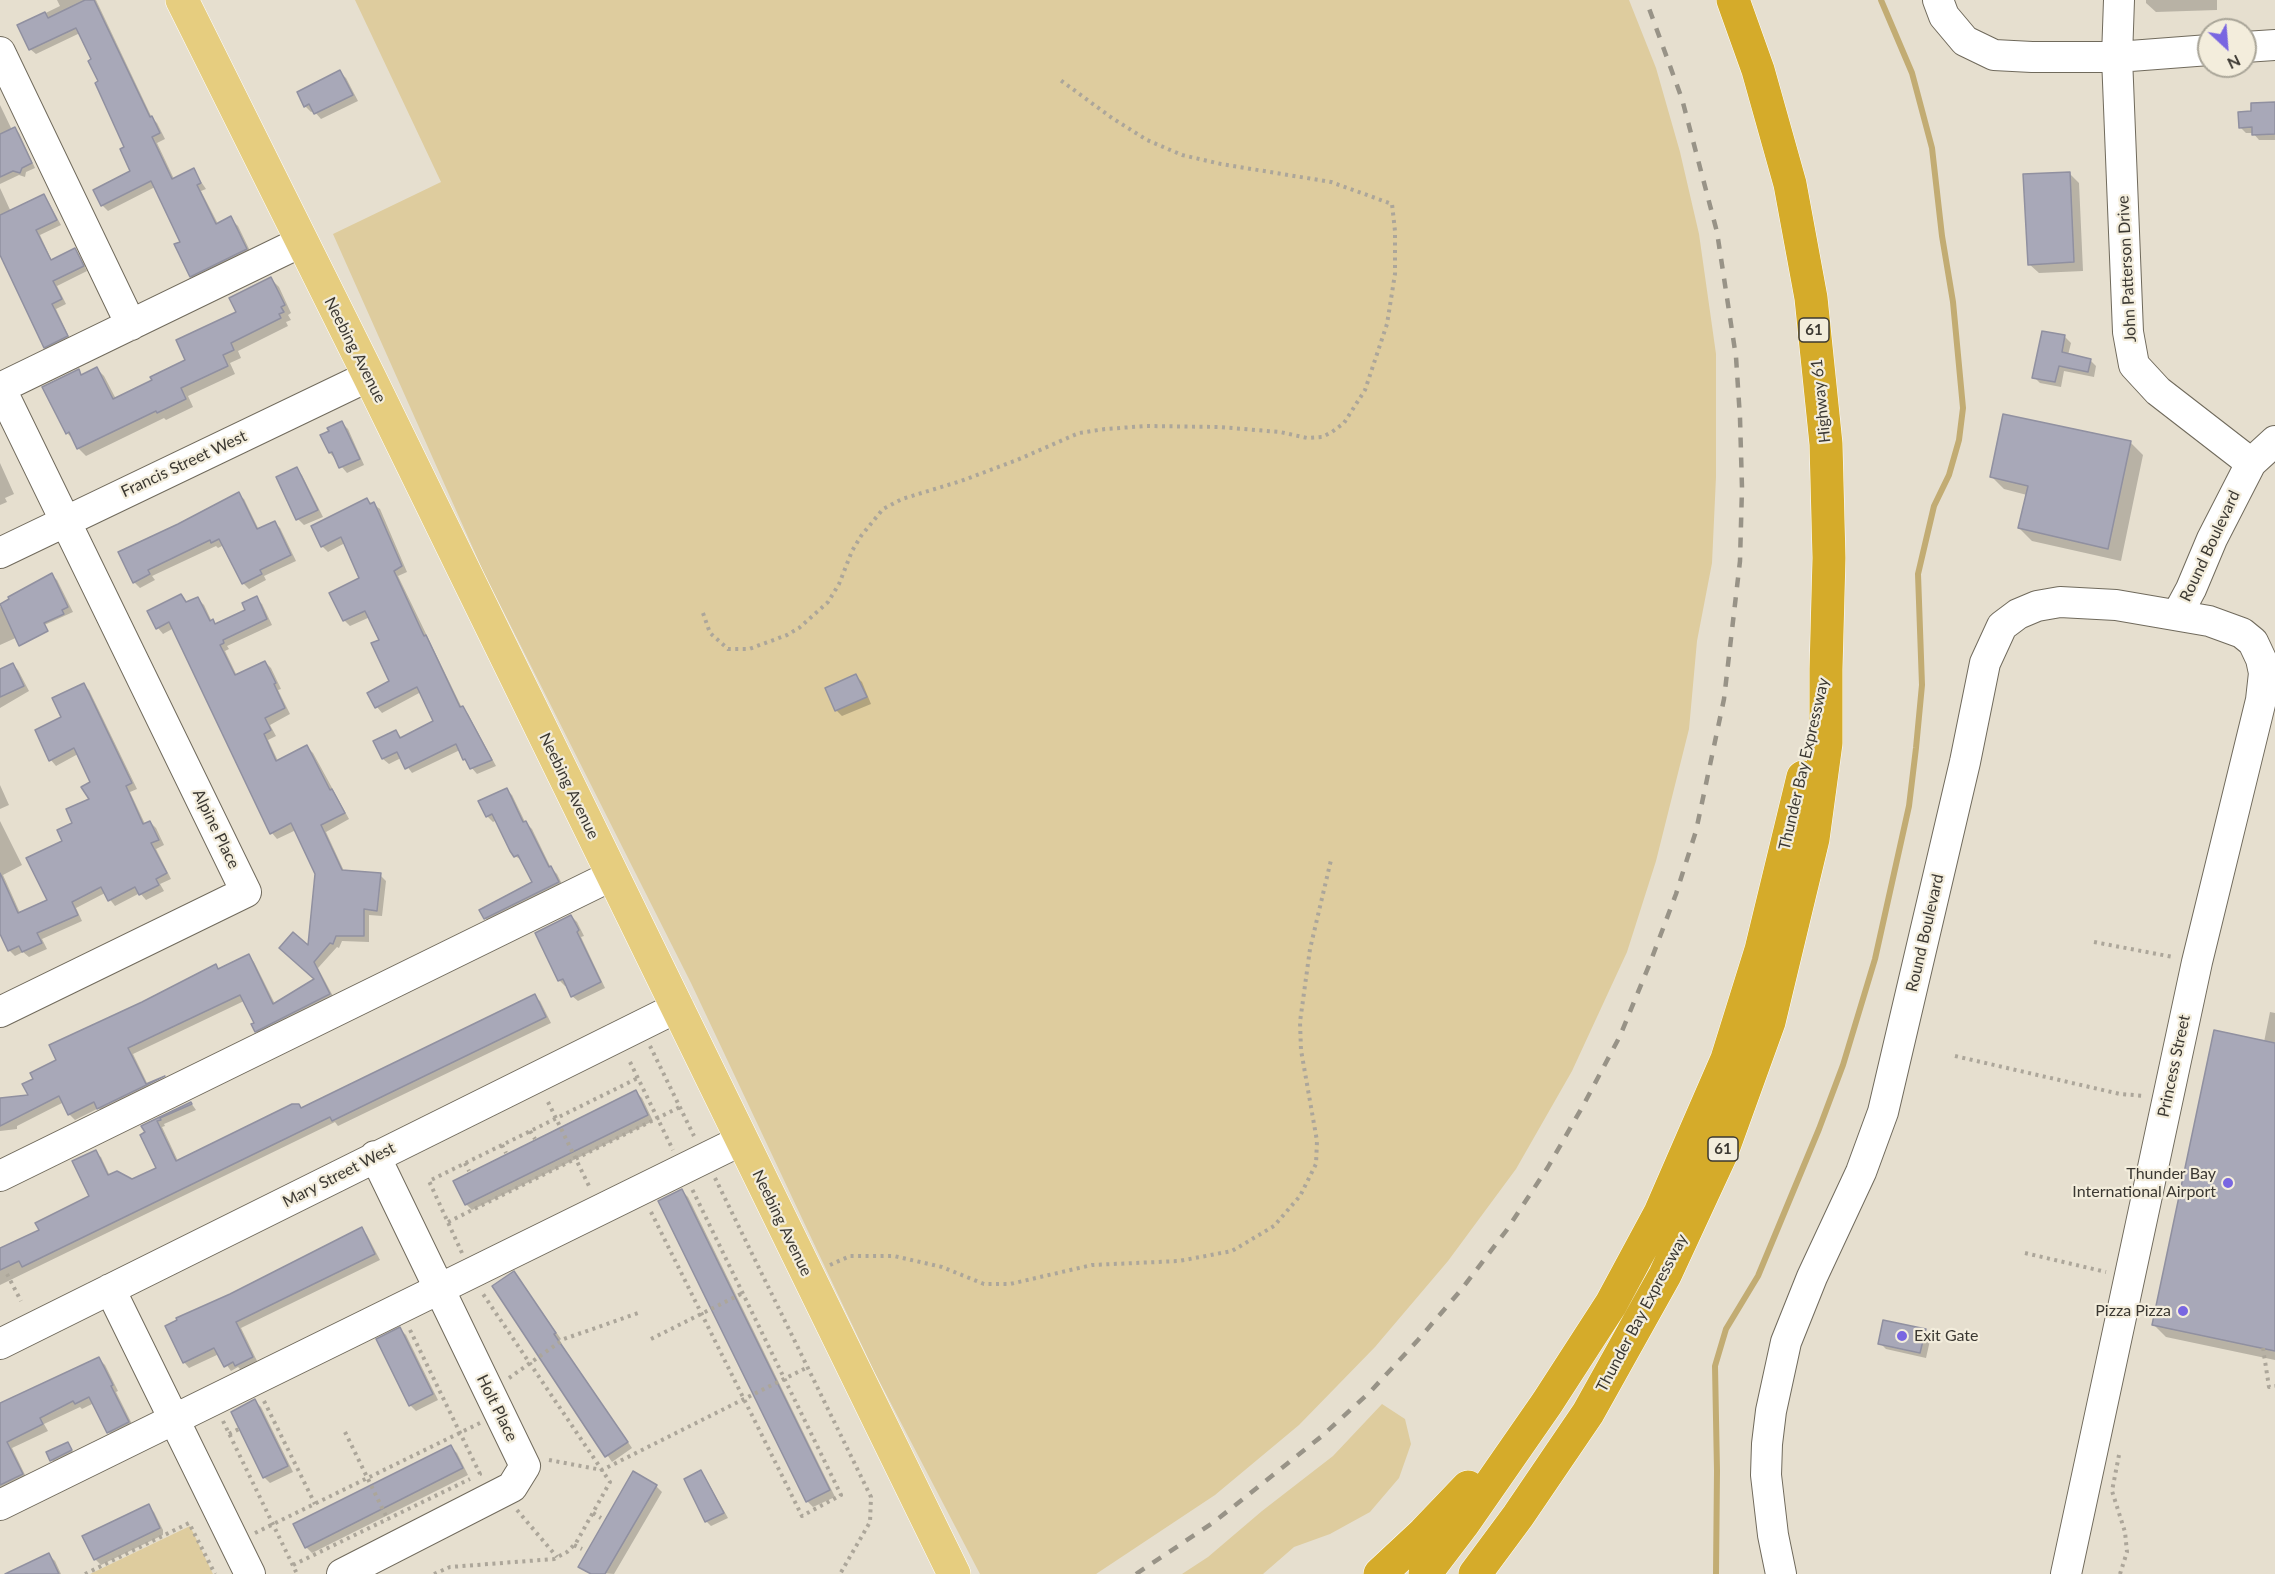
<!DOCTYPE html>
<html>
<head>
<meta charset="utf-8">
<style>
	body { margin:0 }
	#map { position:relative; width:2275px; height:1574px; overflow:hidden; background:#e6dfcf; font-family:Lato,sans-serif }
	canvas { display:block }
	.north { position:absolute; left:2197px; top:18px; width:60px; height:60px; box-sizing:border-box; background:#f3eddc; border:2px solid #a9a598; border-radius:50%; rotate:154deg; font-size:16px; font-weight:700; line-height:24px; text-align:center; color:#3b3832 }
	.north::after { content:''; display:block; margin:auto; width:21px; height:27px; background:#7966e1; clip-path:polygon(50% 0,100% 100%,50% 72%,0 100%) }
</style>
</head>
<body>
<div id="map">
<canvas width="2275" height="1574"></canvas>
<div class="north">N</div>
</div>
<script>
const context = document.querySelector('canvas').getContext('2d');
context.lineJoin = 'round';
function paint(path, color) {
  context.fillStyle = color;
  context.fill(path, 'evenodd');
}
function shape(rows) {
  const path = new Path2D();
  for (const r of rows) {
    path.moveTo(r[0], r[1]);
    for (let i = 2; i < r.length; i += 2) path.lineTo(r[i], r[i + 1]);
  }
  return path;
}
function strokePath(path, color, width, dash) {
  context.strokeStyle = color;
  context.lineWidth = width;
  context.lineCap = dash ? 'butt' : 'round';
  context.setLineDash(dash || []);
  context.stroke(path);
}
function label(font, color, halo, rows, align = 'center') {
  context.font = font + ' Lato,sans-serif';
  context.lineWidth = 4.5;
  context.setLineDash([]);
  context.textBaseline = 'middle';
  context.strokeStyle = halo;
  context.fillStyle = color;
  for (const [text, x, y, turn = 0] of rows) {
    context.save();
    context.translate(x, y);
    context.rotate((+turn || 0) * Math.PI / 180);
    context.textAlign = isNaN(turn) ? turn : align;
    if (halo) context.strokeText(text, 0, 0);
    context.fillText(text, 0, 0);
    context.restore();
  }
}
const green = shape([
	[355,0,1629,0,1656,68,1680,152,1699,234,1716,354,1716,477,1712,563,1697,641,1689,729,1656,861,1627,952,1572,1071,1516,1169,1448,1261,1375,1347,1299,1425,1215,1495,1096,1574,980,1574,874,1371,691,983,484,573,333,234,441,182],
	[1382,1404,1405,1419,1411,1444,1399,1478,1370,1512,1330,1534,1294,1547,1263,1574,1182,1574,1208,1557,1262,1511,1333,1456],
	[190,1526,213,1574,90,1574]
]);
const shadow = shape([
	[57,0,96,0,152,118,157,123,165,139,157,143,174,179,193,170,206,189,201,191,218,224,232,220,238,226,252,255,197,281,191,276,182,242,155,187,108,211,102,205,95,191,132,172,126,147,100,82,93,60,80,33,36,54,30,49,19,26,60,6],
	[2146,0,2217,0,2217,10,2156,12,2146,3],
	[340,72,346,78,358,101,321,119,314,111,311,112,305,106],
	[2275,103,2275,140,2259,140,2253,133,2246,133,2240,127,2253,113],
	[0,105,12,130,14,129,19,133,35,168,26,172,25,177,19,175,0,184],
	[2070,174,2079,183,2083,271,2039,273,2029,264],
	[0,188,11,212,44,196,48,201,61,225,40,235,52,261,74,250,79,255,87,271,57,286,66,304,56,309,71,341,50,352,45,347,0,253],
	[271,279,279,287,291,313,288,315,291,320,286,322,288,326,238,351,241,358,230,363,235,374,188,396,193,407,166,420,164,418,86,456,78,448,74,440,67,433,78,371,83,376,96,368,104,376,116,399,154,381,187,360],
	[2065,337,2071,343,2068,355,2090,360,2096,366,2094,377,2064,371,2061,387,2040,383,2034,377],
	[342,423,348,429,364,465,347,473,330,453,322,436],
	[2130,442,2143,455,2121,561,2032,541,2019,528,2027,495,2004,489,1991,476],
	[0,463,14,494,5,498,7,502,0,505],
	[296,469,302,475,323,517,304,525,298,519],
	[238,494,244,499,259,530,274,522,280,528,296,561,264,576,266,580,249,589,243,583,224,545,218,548,216,546,152,576,155,580,140,588,134,582,120,553],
	[367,500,380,509,407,572,398,576,462,708,468,714,496,766,477,774,464,759,460,750,412,773,401,758,389,764,383,759,375,742,396,732,402,738,435,722,421,692,382,713,377,707,369,693,391,682,381,640,370,617,350,626,344,620,361,579,345,543,328,552,322,546],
	[52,575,57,580,73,612,0,645,0,607],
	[181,596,188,603,198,599,204,605,212,622,217,625,247,610,256,598,262,604,272,625,227,646,229,649,225,651,237,676,265,662,271,668,281,689,278,690,290,714,270,725,276,736,268,740,278,761,307,747,313,753,349,819,326,832,344,871,380,875,386,881,382,916,369,915,369,942,342,941,339,948,337,947,318,968,335,1000,262,1037,256,1031,256,1024,244,1001,133,1054,148,1085,164,1078,169,1082,104,1114,99,1108,75,1120,69,1114,64,1102,17,1126,17,1129,0,1131,0,1100,30,1097,35,1080,58,1061,143,1003,215,966,220,970,249,956,254,962,275,1004,316,980,310,949,317,874,296,830,277,839,272,833,174,628,163,634,158,628],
	[13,665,18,670,29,691,0,708,0,671],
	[856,676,862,682,871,704,842,716,836,710],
	[83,685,89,690,137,789,130,792,145,824,150,822,156,828,164,845,156,849,171,879,160,884,164,891,146,900,140,893,115,906,105,893,76,908,82,921,42,939,47,949,29,957,23,952,15,956,9,950,0,931,0,821,22,865,3,875,20,913,49,900,64,842,91,800,92,782,78,754,56,766,51,760,63,718],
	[0,785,9,805,0,809],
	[506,789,512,795,525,822,532,829,551,868,557,874,564,888,491,924,485,918,534,883,523,861,515,856,497,820,493,822,487,816],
	[571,916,577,922,584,936,581,937,605,988,578,1001,572,996,567,985,565,986,559,980],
	[534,996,540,1001,551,1023,338,1126,335,1122,0,1285,0,1250,41,1231,91,1197,95,1152,101,1157,110,1176,132,1181,158,1169,143,1126,191,1103,196,1110,164,1124,165,1126,162,1127,178,1161,302,1109],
	[2270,1012,2275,1013,2275,1360,2166,1337,2153,1324,2264,1042],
	[636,1092,642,1098,653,1121,472,1210,466,1204],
	[682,1191,688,1197,835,1497,813,1507,807,1501],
	[362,1229,367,1235,380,1260,241,1328,258,1363,242,1371,238,1367,231,1371,219,1354,189,1368,184,1362,230,1295],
	[514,1273,561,1339,559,1341,632,1448,612,1462,494,1287],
	[400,1329,406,1335,438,1400,416,1411,410,1405],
	[1925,1330,1931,1336,1926,1358,1886,1349,1880,1343],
	[99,1359,105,1365,118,1391,116,1392,134,1428,115,1438,109,1432,94,1403,82,1409,80,1407,44,1424,48,1431,12,1448,28,1481,0,1494,0,1405],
	[255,1401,261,1407,293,1472,270,1483,264,1477,233,1413],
	[67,1444,77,1457,58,1466,52,1460],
	[451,1447,457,1453,468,1475,312,1553,306,1547],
	[701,1472,705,1477,728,1518,711,1526,706,1521],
	[656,1486,662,1492,614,1574,586,1572,580,1567],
	[148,1506,154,1512,163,1530,163,1535,101,1565,95,1559],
	[49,1555,55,1561,61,1574,8,1574]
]);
const stream = shape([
	[1716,1574,1717,1471,1715,1366,1726,1329,1758,1276,1819,1129,1843,1065,1875,959,1909,806,1916,748,1922,685,1918,574,1934,506,1949,475,1959,440,1963,408,1953,302,1942,236,1932,148,1912,73,1881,0]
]);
const building = shape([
	[85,0,94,0,150,117,152,116,160,133,152,137,172,179,194,168,201,183,197,185,216,224,231,216,247,249,190,277,174,244,180,242,151,181,101,206,93,190,130,171,120,149,124,147,95,83,98,81,88,61,91,59,76,28,29,50,17,25,45,12,48,18,85,0],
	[340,70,353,95,314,114,309,104,304,107,297,92,340,70],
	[2275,102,2275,134,2252,135,2252,127,2239,128,2238,112,2251,111,2251,103,2275,102],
	[15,127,32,163,22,168,20,173,13,171,0,177,0,134,15,127],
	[2070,172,2074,262,2028,265,2023,174,2070,172],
	[44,194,57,220,36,230,51,260,75,248,84,266,53,281,62,299,52,304,68,336,44,348,0,255,0,215,44,194],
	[271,277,285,305,281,307,284,312,279,314,281,318,231,343,234,350,223,355,228,366,181,388,186,399,157,413,156,411,77,449,69,432,66,434,42,387,79,369,81,375,97,367,113,399,152,380,150,377,185,360,176,340,236,312,229,298,271,277],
	[2042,331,2065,335,2062,352,2091,359,2088,372,2059,366,2055,382,2032,378,2042,331],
	[2003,414,2131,441,2108,549,2018,528,2028,486,1990,477,2003,414],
	[342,421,360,459,339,468,332,452,329,453,320,435,329,431,327,428,342,421],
	[297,467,318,510,296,520,276,477,297,467],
	[239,492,257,529,275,521,291,555,260,570,262,574,242,584,219,539,211,543,210,540,148,570,150,574,133,583,118,552,178,524,239,492],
	[367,498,370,504,374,502,402,566,394,571,424,636,426,635,460,707,463,706,492,760,470,769,465,759,463,760,456,744,405,769,397,752,382,759,373,741,396,730,400,738,433,721,417,687,375,708,367,693,389,681,371,643,379,640,365,611,343,621,329,593,359,578,341,537,321,547,311,526,367,498],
	[52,573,68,607,62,610,64,614,44,623,48,631,19,646,0,604,9,599,8,597,52,573],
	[181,594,186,602,198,597,210,621,213,619,215,624,245,610,242,603,257,596,267,619,223,640,224,643,220,645,235,675,265,661,276,683,274,684,285,708,265,718,271,730,264,734,276,761,307,745,330,790,332,789,345,813,321,825,342,870,381,873,377,911,364,909,364,936,336,936,333,944,330,943,314,962,330,994,255,1032,251,1024,254,1023,240,995,128,1048,146,1084,165,1076,97,1109,94,1102,68,1115,59,1096,0,1126,0,1098,28,1095,22,1084,33,1079,30,1073,56,1060,49,1045,142,1002,216,964,218,969,249,954,273,1004,314,979,279,948,293,932,308,945,315,874,291,823,270,834,169,622,156,629,147,611,181,594],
	[13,663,24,686,0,697,0,669,13,663],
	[856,674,867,697,835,711,825,688,856,674],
	[84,683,132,783,126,786,143,824,150,821,159,840,151,843,167,873,156,879,159,885,139,895,135,887,108,901,101,887,72,902,78,915,37,933,42,943,22,952,19,946,8,951,0,934,0,873,18,913,47,900,26,858,62,841,57,830,72,823,66,809,89,799,81,787,90,782,74,748,49,761,35,730,61,717,52,698,84,683],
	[507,788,523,822,526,821,549,867,551,866,559,882,484,919,479,910,532,882,518,855,514,857,510,851,492,814,486,817,478,801,507,788],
	[571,915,579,930,577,932,601,982,571,997,563,979,558,981,535,933,571,915],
	[535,994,546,1017,332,1121,330,1117,22,1267,19,1261,0,1270,0,1248,39,1230,35,1223,89,1196,72,1161,96,1150,108,1175,117,1171,132,1179,156,1168,140,1135,145,1132,141,1126,191,1102,192,1104,160,1118,161,1120,157,1121,176,1161,292,1104,299,1104,301,1108,535,994],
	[2214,1030,2275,1043,2275,1351,2152,1325,2214,1030],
	[636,1090,648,1115,465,1205,453,1181,636,1090],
	[682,1189,830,1490,806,1502,658,1201,682,1189],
	[362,1227,375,1254,236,1322,253,1357,235,1366,233,1362,224,1367,214,1348,183,1363,165,1326,177,1320,176,1318,230,1294,362,1227],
	[514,1271,556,1333,554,1334,628,1442,605,1457,492,1286,514,1271],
	[1883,1320,1926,1329,1920,1353,1878,1344,1883,1320],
	[400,1327,433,1394,409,1406,376,1339,400,1327],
	[99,1357,113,1385,111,1386,129,1422,107,1433,89,1397,75,1404,73,1401,40,1418,43,1424,7,1442,23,1474,0,1485,0,1403,99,1357],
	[255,1399,288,1466,263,1478,231,1412,255,1399],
	[68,1442,72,1450,50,1461,46,1452,68,1442],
	[451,1445,463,1468,305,1548,293,1524,451,1445],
	[701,1470,724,1513,705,1522,684,1479,701,1470],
	[633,1471,657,1485,605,1574,591,1574,578,1567,633,1471],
	[149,1504,160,1528,94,1560,82,1536,149,1504],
	[49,1553,59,1574,5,1574,49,1553]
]);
const path = shape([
	[703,613,710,633,728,649,749,649,787,635,799,628,828,602,839,584,852,551,861,536,883,509,902,499,961,481,1017,460,1079,433,1105,429,1147,426,1219,427,1280,432,1307,438,1322,437,1332,432,1344,423,1365,390,1387,324,1395,274,1395,231,1392,204,1331,182,1221,164,1182,155,1147,140,1112,118,1059,79],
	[2094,942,2173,957],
	[650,1046,694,1136],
	[1955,1056,2120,1094,2145,1096],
	[630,1062,673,1150],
	[548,1102,590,1188],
	[530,1131,535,1139],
	[502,1145,506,1153],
	[465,1163,469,1171],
	[715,1178,871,1497,870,1522,840,1574],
	[651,1212,802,1516,841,1495,692,1189],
	[448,1222,680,1107],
	[462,1253,429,1181,638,1078],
	[2025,1253,2106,1272],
	[830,1265,850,1256,894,1256,942,1267,984,1284,1010,1284,1092,1265,1179,1261,1232,1251,1274,1226,1300,1196,1316,1164,1317,1141,1301,1050,1300,1022,1310,949,1331,860],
	[7,1274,21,1301],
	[410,1330,480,1474,477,1475],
	[651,1339,743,1293],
	[2263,1348,2269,1387,2275,1386],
	[509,1378,564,1339,638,1313],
	[264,1401,315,1504],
	[223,1421,297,1574],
	[345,1432,388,1520],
	[229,1434,239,1429],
	[2119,1455,2112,1491,2125,1532,2127,1552,2120,1574],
	[549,1460,602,1470,808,1367],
	[517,1510,557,1557],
	[593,1513,601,1518],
	[255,1533,480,1423],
	[574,1545,582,1549],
	[293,1565,470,1479],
	[85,1574,189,1523,215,1574],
	[434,1574,450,1567,554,1559,567,1552,576,1543,610,1482,483,1294]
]);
const minor = shape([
	[1938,0,1944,16,1965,41,1994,55,2032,57,2117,57,2209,50],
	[2119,0,2117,57,2128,332,2134,365,2158,391,2251,463],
	[2245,47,2275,45],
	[0,52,131,325],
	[0,387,246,892,0,1012],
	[0,388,301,242],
	[0,553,369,376],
	[2177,615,2191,589,2212,539,2251,463,2275,441],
	[0,1176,613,875],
	[110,1289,250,1574],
	[0,1344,678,1007],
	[0,1505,742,1140],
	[342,1574,512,1487,525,1466,375,1156],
	[1781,1574,1773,1535,1766,1475,1767,1444,1771,1411,1786,1342,1812,1277,1861,1172,1883,1112,1965,762,1985,663,2002,626,2018,614,2037,606,2060,602,2116,605,2209,621,2242,633,2253,642,2261,659,2264,673,2261,700,2197,962,2066,1574]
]);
const major = shape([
	[182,0,369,376,954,1574]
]);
const highway = shape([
	[1380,1574,1424,1533,1468,1487],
	[1425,1574,1463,1524,1547,1403,1611,1304,1660,1213,1727,1059,1761,950,1803,777],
	[1475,1574,1518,1516,1588,1413,1665,1275,1722,1152,1769,1022,1813,839,1826,743,1826,669,1829,558,1826,444,1811,298,1790,184,1758,70,1733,0]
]);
const rail = shape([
	[1136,1574,1214,1522,1322,1436,1370,1392,1418,1340,1461,1290,1506,1231,1548,1167,1584,1104,1620,1036,1650,963,1676,894,1696,831,1724,699,1740,561,1742,488,1740,418,1736,357,1717,232,1682,99,1646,0]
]);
const markers = [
	[2228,1183,6,"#7966e1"],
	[2183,1311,6,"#7966e1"],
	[1902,1336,6,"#7966e1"]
];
const shields = [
	[1814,330,30],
	[1723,1149,30]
];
const shieldNames = [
	["61",1814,330],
	["61",1723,1149]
];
const streetNames = [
	["John Patterson Drive",2127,269,-93],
	["Neebing Avenue",355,350,63],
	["Highway 61",1821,401,-96],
	["Francis Street West",184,464,-25],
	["Round Boulevard",2210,546,-65],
	["Thunder Bay Expressway",1804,764,-77],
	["Neebing Avenue",569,786,64],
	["Alpine Place",216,829,64],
	["Round Boulevard",1925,933,-77],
	["Princess Street",2174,1066,-78],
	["Mary Street West",339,1175,-27],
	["Neebing Avenue",782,1223,64],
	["Thunder Bay Expressway",1642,1313,-62],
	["Holt Place",497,1408,64]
];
const poiNames = [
	["Thunder Bay",2216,1174],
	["International Airport",2216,1192],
	["Pizza Pizza",2171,1311],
	["Exit Gate",1914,1336,"left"]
];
paint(green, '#decc9e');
paint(shadow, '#0003');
strokePath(stream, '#c2ac73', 6);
paint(building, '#a8a8b8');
strokePath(building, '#9090a0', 1.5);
strokePath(minor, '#706a5c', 32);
strokePath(major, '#fff', 34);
strokePath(highway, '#fff', 34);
strokePath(path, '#aca69a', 4, [3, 4.5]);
strokePath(minor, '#fff', 30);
strokePath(major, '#e6cd7f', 33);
strokePath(highway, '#d5ab2a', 33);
strokePath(rail, '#989387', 4.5, [10, 10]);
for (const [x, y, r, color] of markers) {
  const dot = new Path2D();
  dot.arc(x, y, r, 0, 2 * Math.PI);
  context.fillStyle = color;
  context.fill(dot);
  strokePath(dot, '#f3eddc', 2);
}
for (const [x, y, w] of shields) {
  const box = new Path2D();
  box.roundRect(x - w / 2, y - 12, w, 24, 4.5);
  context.fillStyle = '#f3eddc';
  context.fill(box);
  strokePath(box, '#3b3832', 1.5);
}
label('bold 15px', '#3b3832', null, shieldNames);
label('16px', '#3b3832', '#f3eddc', streetNames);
label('16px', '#3b3832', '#f3eddc', poiNames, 'right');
</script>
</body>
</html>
